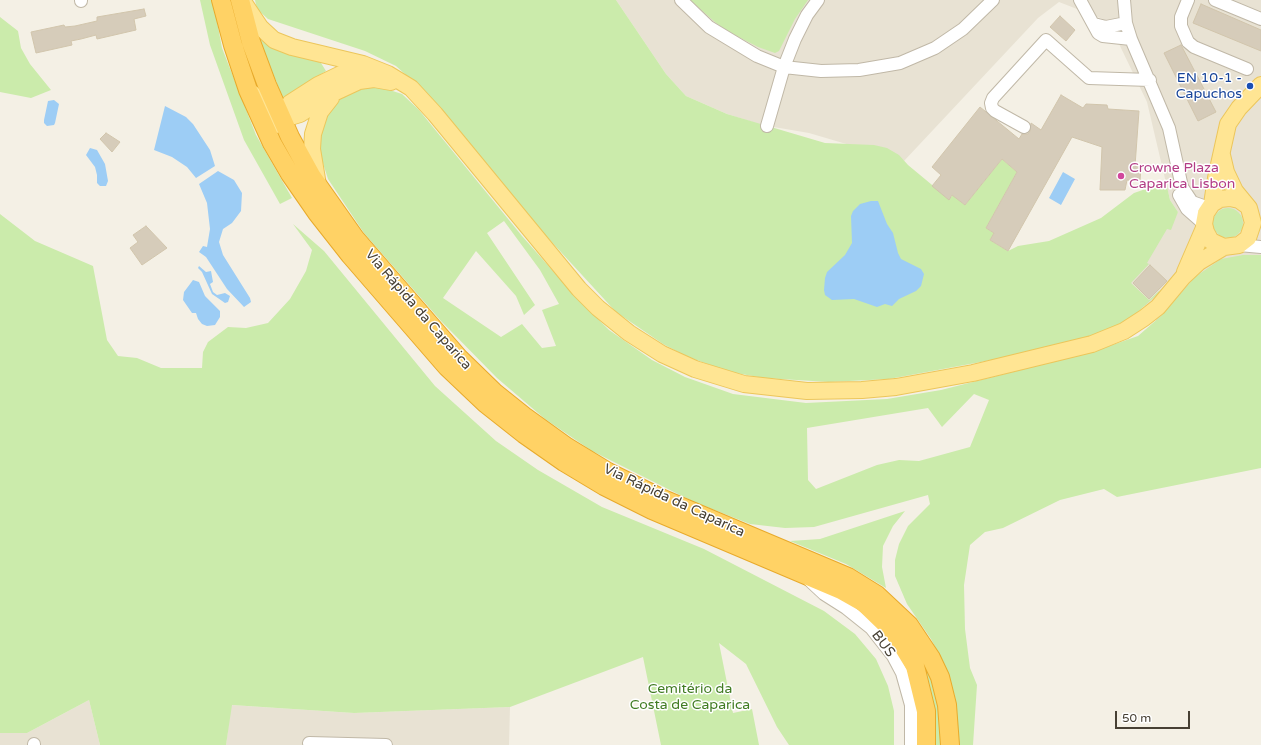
<!DOCTYPE html>
<html>
<head>
<meta charset="utf-8">
<style>
	body { margin:0 }
	#map { position:relative; width:1261px; height:745px; overflow:hidden; background:#f4f0e5; font-family:"Varela Round",sans-serif }
	canvas { display:block }
	.scale { position:absolute; left:1115px; top:711px; width:75px; height:18px; box-sizing:border-box; border:2px solid #474034; border-top:0; padding-left:5px; font-size:12px; line-height:14px; white-space:nowrap; color:#474034; -webkit-text-stroke:3px #fff; paint-order:stroke }
</style>
</head>
<body>
<div id="map">
<canvas width="1261" height="745"></canvas>
<div class="scale">50 m</div>
</div>
<script>
const context = document.querySelector('canvas').getContext('2d');
context.lineJoin = 'round';
function paint(path, color) {
  context.fillStyle = color;
  context.fill(path, 'evenodd');
}
function shape(rows) {
  const path = new Path2D();
  for (const r of rows) {
    if (r.length === 3) {
      path.moveTo(r[0] + r[2], r[1]);
      path.arc(r[0], r[1], r[2], 0, 2 * Math.PI);
      continue;
    }
    path.moveTo(r[0], r[1]);
    for (let i = 2; i < r.length; i += 2) path.lineTo(r[i], r[i + 1]);
  }
  return path;
}
function strokePath(path, color, width, dash) {
  context.strokeStyle = color;
  context.lineWidth = width;
  context.lineCap = dash ? 'butt' : 'round';
  context.setLineDash(dash || []);
  context.stroke(path);
}
function label(font, color, halo, rows, align = 'center') {
  context.font = font + ' "Varela Round",sans-serif';
  context.lineWidth = 3;
  context.setLineDash([]);
  context.textBaseline = 'middle';
  context.strokeStyle = halo;
  context.fillStyle = color;
  for (const [text, x, y, turn = 0] of rows) {
    context.save();
    context.translate(x, y);
    context.rotate((+turn || 0) * Math.PI / 180);
    context.textAlign = isNaN(turn) ? turn : align;
    if (halo) context.strokeText(text, 0, 0);
    context.fillText(text, 0, 0);
    context.restore();
  }
}
const residential = shape([
	[616,0,1261,0,1261,262,1167,336,1139,298,1127,285,1164,229,1178,212,1170,200,1147,102,1108,21,1059,2,1038,18,904,161,809,133,762,125,727,114,686,96,666,74],
	[89,700,100,745,0,745,0,733,27,733],
	[231,705,354,713,510,707,509,745,226,745]
]);
const green = shape([
	[200,0,213,0,222,48,256,135,292,198,280,204,244,140,210,45],
	[255,0,616,0,666,74,686,96,727,114,825,143,874,145,887,148,899,155,908,165,949,199,953,195,965,205,1002,159,1017,172,986,228,994,233,990,240,1008,251,1018,246,1049,241,1101,218,1134,193,1166,182,1170,200,1178,212,1171,230,1167,229,1147,263,1149,264,1131,283,1149,300,1159,291,1160,292,1131,318,1111,328,1093,336,997,359,889,379,829,382,764,378,730,372,688,357,663,344,616,312,503,189,419,87,396,66,365,51,268,19,257,9],
	[690,0,808,0,795,19,779,51,775,53,758,47,729,32,716,23],
	[0,17,18,31,21,48,30,64,51,90,31,98,0,92],
	[257,33,321,63,326,71,283,99],
	[358,86,377,86,402,94,419,110,522,236,575,296,609,330,652,360,685,377,733,394,806,403,887,399,941,390,1092,352,1138,336,1161,316,1195,277,1221,259,1243,255,1261,255,1261,468,1117,497,1104,489,1060,500,1003,528,985,532,970,545,964,585,965,629,970,668,977,685,973,745,959,745,955,697,946,668,931,639,907,604,895,576,895,560,899,544,908,526,930,504,928,495,814,527,785,528,750,524,694,502,592,451,545,419,497,378,441,321,364,233,328,179,321,157,319,131,328,110,341,95],
	[504,221,540,270,559,304,542,310,556,346,542,348,522,324,501,337,443,298,476,251,516,296,524,315,535,305,487,233],
	[974,394,989,400,970,447,919,461,899,460,877,465,816,489,808,480,807,428,928,408,942,427],
	[1228,223,15],
	[0,214,35,241,93,266,107,340,118,356,137,358,161,368,202,368,203,352,208,342,228,327,246,328,268,323,290,299,306,271,312,250,293,224,324,251,435,386,496,441,538,470,602,507,704,549,824,611,855,634,876,659,888,686,894,711,894,745,789,745,777,727,746,664,719,643,733,713,752,709,759,745,661,745,643,657,510,707,354,713,232,705,226,745,100,745,89,700,27,733,0,733],
	[905,511,893,526,883,546,882,567,886,588,846,564,790,541,820,539],
	[916,645,936,687,943,745,934,745,932,699]
]);
const water = shape([
	[54,100,59,104,55,123,54,125,47,126,44,123,44,120,48,101],
	[165,106,186,117,193,124,210,150,215,166,196,178,187,167,172,157,154,150],
	[90,148,97,150,105,164,108,181,106,186,100,186,97,183,97,175,95,167,86,155],
	[218,171,234,180,242,193,241,211,232,223,223,229,219,242,223,255,250,298,251,302,244,307,227,289,206,257,199,252,203,246,207,247,210,229,207,203,199,184],
	[1063,172,1075,179,1061,205,1049,198],
	[871,201,878,201,887,224,893,233,898,253,901,259,921,269,924,274,921,286,916,291,899,299,892,306,885,304,877,307,854,299,832,300,825,295,824,290,825,278,827,272,845,255,852,243,851,216,853,211,860,204],
	[199,266,206,272,211,271,213,282,210,284,213,292,217,295,225,293,230,296,228,302,225,303,212,294,202,272,198,268],
	[193,280,199,282,205,296,220,311,220,317,215,325,207,326,202,324,198,319,196,313,192,313,183,300,184,292]
]);
const building = shape([
	[1201,4,1261,30,1261,51,1193,23,1201,4],
	[144,9,146,16,134,19,136,30,97,39,96,35,81,39,71,41,72,45,36,53,31,32,64,25,65,27,75,26,97,21,97,17,144,9],
	[1060,16,1075,30,1066,41,1050,27,1060,16],
	[1181,45,1216,112,1198,121,1164,53,1181,45],
	[1061,95,1083,108,1086,104,1107,105,1108,109,1139,111,1135,166,1141,166,1140,181,1127,180,1125,190,1100,190,1102,147,1072,137,1008,251,990,240,994,233,986,228,1017,172,1002,159,965,205,952,195,949,200,932,186,941,175,932,167,980,107,1019,139,1022,134,1028,134,1030,131,1031,123,1041,130,1061,95],
	[106,133,120,142,112,152,100,139,106,133],
	[146,226,167,248,142,265,130,248,138,242,133,235,146,226],
	[1150,265,1167,281,1149,299,1133,283,1150,265]
]);
const minor = shape([
	[681,0,709,27,757,56,784,67,821,71,859,70,900,63,935,48,963,29,993,0],
	[1080,0,1098,33,1103,36,1131,39],
	[1124,0,1126,23,1131,39,1169,128,1182,187,1192,202,1209,208],
	[1188,0,1181,17,1181,26,1188,42,1194,47,1247,69],
	[1215,0,1261,19],
	[81,1,81,0],
	[1094,24,1106,27,1126,23],
	[767,126,784,67,795,39,807,15,818,0],
	[1024,127,995,111,992,108,991,103,993,98,1046,40,1089,78,1150,80],
	[1179,195,1187,209,1204,224],
	[1239,245,1261,247],
	[809,580,824,594,846,608,871,628,893,656,902,673,911,705,911,745],
	[309,743,386,745],
	[34,744,34,745]
]);
const major = shape([
	[242,0,260,27,274,40,292,47,363,64,388,74,411,88,435,114,579,289,598,308,629,333,662,354,695,369,744,384,807,391,862,390,896,387,973,373,1092,344,1124,331,1144,318,1158,307,1183,277,1199,262,1224,247],
	[252,93,269,111,280,117,287,118,300,114,329,95,359,81,374,79,391,82],
	[276,125,290,103,318,85,343,73,370,71],
	[1222,155,1226,172,1235,191,1249,208,1253,223,1248,238,1239,245,1224,247,1211,241,1206,232,1204,224,1206,213,1212,204,1220,199,1230,198,1239,200,1246,205],
	[318,185,312,149,313,134,320,112,331,98],
	[1212,204,1216,178,1228,124,1239,108,1261,85],
	[1185,272,1204,228]
]);
const highway = shape([
	[221,0,233,45,248,90,272,143,290,174,317,213,350,255,447,367,486,404,524,434,564,462,604,486,652,510,841,590,864,603,895,633,915,666,926,711,926,745],
	[240,0,251,42,267,85,290,137,312,177,355,238,459,358,494,392,524,416,567,447,608,472,663,499,848,577,877,595,909,625,931,658,940,677,947,705,950,745]
]);
const markers = [
	[1250,86,4,"#1a4fb4"],
	[1121,176,4,"#d1479c"]
];
const transitNames = [
	["EN 10-1 -",1242,78],
	["Capuchos",1242,94]
];
const hotelNames = [
	["Crowne Plaza",1129,168],
	["Caparica Lisbon",1129,184]
];
const streetNames = [
	["Via Rápida da Caparica",418,310,49],
	["Via Rápida da Caparica",674,501,25],
	["BUS",883,644,53]
];
const parkNames = [
	["Cemitério da",690,689],
	["Costa de Caparica",690,705]
];
paint(residential, '#e8e2d3');
paint(green, '#cbebab');
paint(water, '#9dcdf5');
paint(building, '#d6ccba');
strokePath(building, '#d1c5ac', 1);
strokePath(minor, '#c0b8a7', 14);
strokePath(major, '#ecc65b', 18);
strokePath(highway, '#e8aa2b', 20);
strokePath(minor, '#fff', 12);
strokePath(major, '#ffe593', 16);
strokePath(highway, '#ffd265', 18);
for (const [x, y, r, color] of markers) {
  const dot = new Path2D();
  dot.arc(x, y, r, 0, 2 * Math.PI);
  context.fillStyle = color;
  context.fill(dot);
  strokePath(dot, '#fff', 1.5);
}
label('14px', '#164399', '#fff', transitNames, 'right');
label('14px', '#b23c85', '#fff', hotelNames, 'left');
label('14px', '#474034', '#fff', streetNames);
label('14px', '#417c23', '#fff', parkNames);
</script>
</body>
</html>
